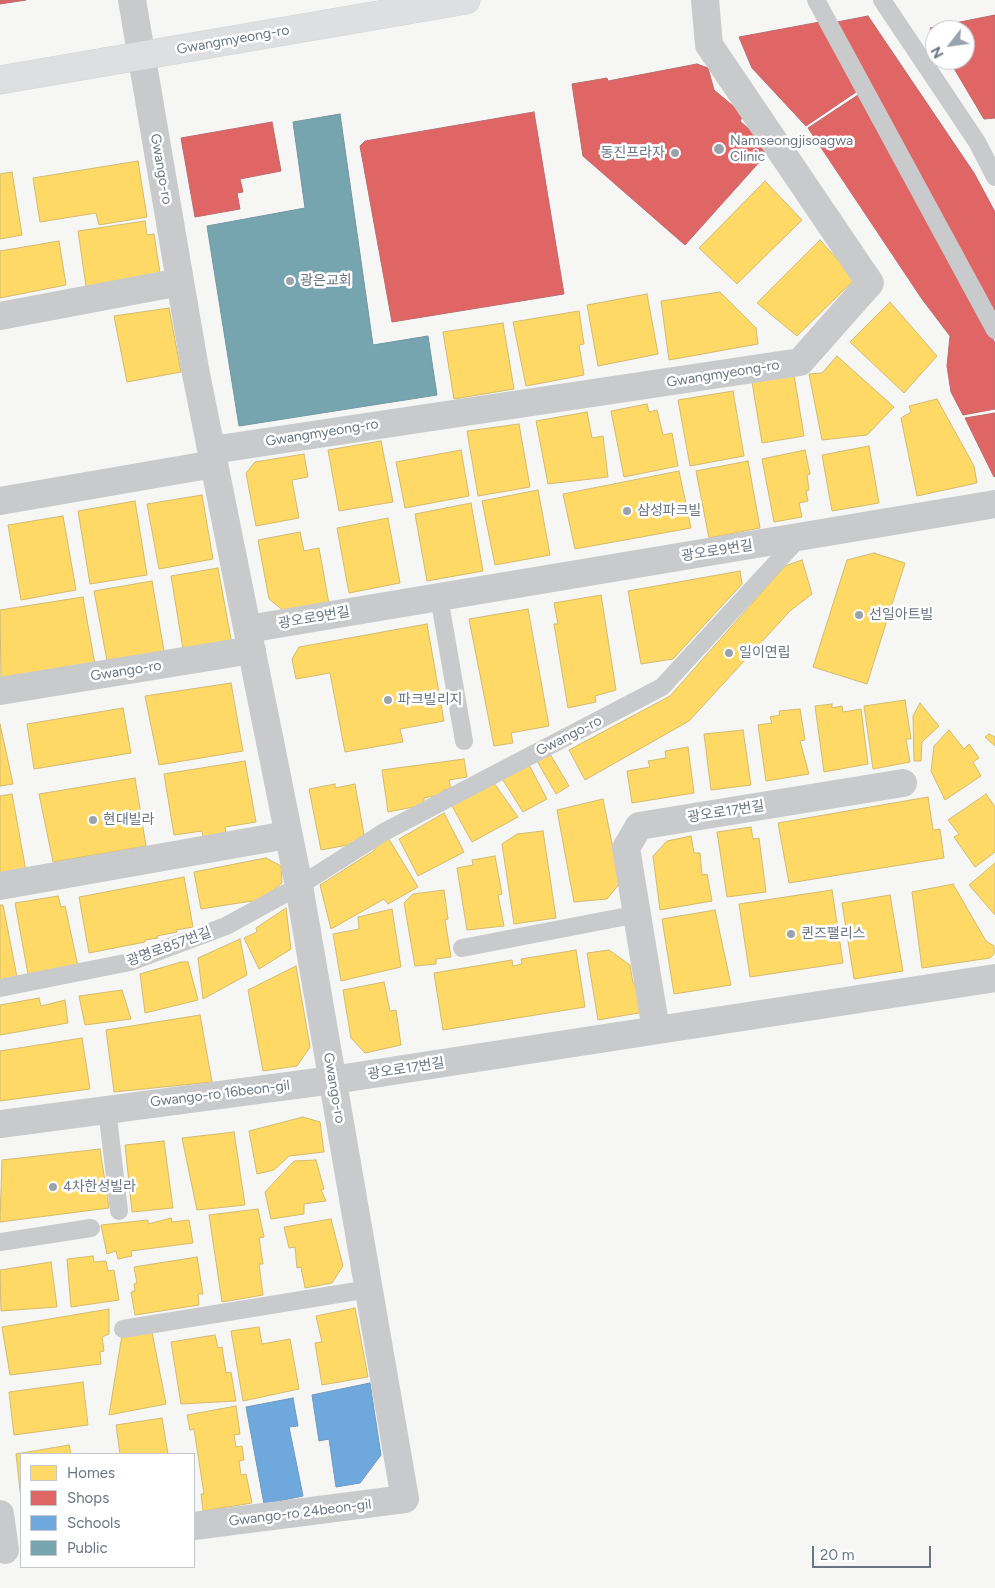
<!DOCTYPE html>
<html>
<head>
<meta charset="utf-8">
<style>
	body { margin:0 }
	#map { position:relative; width:995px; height:1588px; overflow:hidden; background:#f6f6f5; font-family:Figtree,sans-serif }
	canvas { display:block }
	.legend { position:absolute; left:20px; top:1453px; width:175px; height:115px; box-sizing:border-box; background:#fff; border:1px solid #c3c8cd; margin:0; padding:6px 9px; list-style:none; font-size:15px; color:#697582 }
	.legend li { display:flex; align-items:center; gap:10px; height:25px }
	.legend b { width:25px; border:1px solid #c3c8cd }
	.north { position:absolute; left:925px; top:20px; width:50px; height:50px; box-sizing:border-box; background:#fff; border:1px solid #c3c8cd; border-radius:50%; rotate:240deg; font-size:14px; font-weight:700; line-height:20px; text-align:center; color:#697582 }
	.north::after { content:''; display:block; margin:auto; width:18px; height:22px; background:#9aa2aa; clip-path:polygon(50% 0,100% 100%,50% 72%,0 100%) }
	.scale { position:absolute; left:812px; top:1546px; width:119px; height:22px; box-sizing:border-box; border:2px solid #697582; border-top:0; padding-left:6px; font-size:15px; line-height:18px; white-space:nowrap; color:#697582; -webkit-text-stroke:4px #fff; paint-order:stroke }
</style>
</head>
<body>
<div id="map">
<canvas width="995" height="1588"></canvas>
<ul class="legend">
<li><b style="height:14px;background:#ffd966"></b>Homes</li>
<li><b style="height:14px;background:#e06666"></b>Shops</li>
<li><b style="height:14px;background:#6fa8dc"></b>Schools</li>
<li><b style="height:14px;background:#76a5af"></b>Public</li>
</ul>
<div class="north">N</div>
<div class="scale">20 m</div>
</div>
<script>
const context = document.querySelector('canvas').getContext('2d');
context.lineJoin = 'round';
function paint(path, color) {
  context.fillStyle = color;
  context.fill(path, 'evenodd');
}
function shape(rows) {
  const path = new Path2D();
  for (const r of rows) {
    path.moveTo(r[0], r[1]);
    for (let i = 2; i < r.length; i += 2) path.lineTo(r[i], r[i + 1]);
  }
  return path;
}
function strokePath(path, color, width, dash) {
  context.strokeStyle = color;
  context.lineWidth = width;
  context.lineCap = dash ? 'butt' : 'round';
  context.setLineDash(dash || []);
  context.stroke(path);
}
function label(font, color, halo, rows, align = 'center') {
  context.font = font + ' Figtree,"Noto Sans KR",sans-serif';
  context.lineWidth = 5;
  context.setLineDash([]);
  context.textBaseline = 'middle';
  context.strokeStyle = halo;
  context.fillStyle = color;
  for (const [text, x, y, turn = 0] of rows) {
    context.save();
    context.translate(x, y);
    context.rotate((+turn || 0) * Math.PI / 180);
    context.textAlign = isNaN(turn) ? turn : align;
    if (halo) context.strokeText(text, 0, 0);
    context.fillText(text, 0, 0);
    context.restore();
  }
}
const homes = shape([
	[138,161,147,217,99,225,96,213,40,222,33,178,138,161],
	[12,172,22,235,0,239,0,174,12,172],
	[765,181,802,220,737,284,699,248,765,181],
	[145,221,147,235,154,234,161,279,87,293,78,231,145,221],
	[820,240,855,279,797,336,757,303,820,240],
	[59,241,66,285,0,298,0,251,59,241],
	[720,292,756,328,758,344,669,360,661,301,720,292],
	[647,294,658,354,598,366,587,305,647,294],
	[890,302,937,356,904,393,850,342,890,302],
	[169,308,181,372,127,382,114,316,169,308],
	[579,311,584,344,579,345,584,375,526,386,513,322,579,311],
	[503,323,514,389,454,399,443,332,503,323],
	[837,356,894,407,867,435,822,440,809,374,822,373,837,356],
	[794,375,804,436,762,443,752,382,794,375],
	[733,391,744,456,690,466,678,400,733,391],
	[937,399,974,466,977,483,917,496,901,418,911,412,909,406,937,399],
	[647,404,649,412,657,410,663,435,672,433,678,466,624,477,611,411,647,404],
	[587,412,592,438,603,436,608,477,548,484,536,421,587,412],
	[519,424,530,487,478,496,467,431,519,424],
	[381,441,393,502,339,511,328,450,381,441],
	[869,446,879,503,832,511,822,455,869,446],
	[461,450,469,496,405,508,396,462,461,450],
	[805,450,810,474,807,475,809,490,806,491,808,501,799,503,802,517,774,522,762,459,805,450],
	[304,454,308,477,292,480,299,518,256,526,246,473,255,462,304,454],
	[748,461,760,528,709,538,696,471,748,461],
	[679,471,691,528,575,549,563,494,679,471],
	[538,490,550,555,495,565,482,501,538,490],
	[202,495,213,559,159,569,147,504,202,495],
	[135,501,147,575,90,584,78,511,135,501],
	[471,503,483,571,427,581,415,514,471,503],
	[63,516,76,590,21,600,8,525,63,516],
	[388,518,400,583,349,593,337,528,388,518],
	[300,532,304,551,319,548,329,604,284,611,269,599,258,540,300,532],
	[874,553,905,563,867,684,813,667,847,560,874,553],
	[802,560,812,594,790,611,689,721,585,780,569,750,670,696,785,566,802,560],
	[218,568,231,639,222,650,183,649,171,576,218,568],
	[740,571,742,584,673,659,641,664,628,591,740,571],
	[152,581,165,657,108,666,94,591,152,581],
	[601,595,616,690,595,696,596,702,568,708,554,624,558,624,554,603,601,595],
	[83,597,95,665,1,680,0,610,83,597],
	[528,609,549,726,511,733,513,743,494,746,469,619,528,609],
	[427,624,444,721,400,729,403,742,345,752,330,673,296,679,292,659,299,647,427,624],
	[231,683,243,751,159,765,145,696,231,683],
	[905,700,911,739,906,739,910,762,873,769,864,706,905,700],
	[920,703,939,726,922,742,921,761,914,761,913,716,920,703],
	[832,704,832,708,842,706,843,712,861,709,868,764,824,772,815,706,832,704],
	[123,708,131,753,34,769,27,724,123,708],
	[800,709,805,740,800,741,809,774,766,781,758,725,772,723,770,717,780,715,779,711,800,709],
	[0,724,13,784,0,786,0,724],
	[743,730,751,785,711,790,704,734,743,730],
	[949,730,964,749,969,744,979,758,973,762,981,776,945,800,931,771,934,746,949,730],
	[989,734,995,737,995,746,985,737,989,734],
	[688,747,694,793,632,803,627,771,650,767,648,761,666,758,665,751,688,747],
	[550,754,569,786,556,794,537,761,550,754],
	[464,759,467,777,449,780,451,789,443,790,442,794,424,798,424,805,388,812,382,770,464,759],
	[245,761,256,822,225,827,226,835,203,837,202,831,174,835,164,774,245,761],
	[528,763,547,799,523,812,501,777,528,763],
	[135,778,146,846,53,862,39,794,135,778],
	[494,783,518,817,472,842,452,806,494,783],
	[335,784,335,788,355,784,364,835,348,845,321,850,309,789,335,784],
	[12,794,26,871,0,875,0,796,12,794],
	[986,794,995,807,995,852,975,867,954,837,959,834,948,820,986,794],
	[928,797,933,830,940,829,944,858,789,883,778,823,928,797],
	[603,799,620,883,607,899,574,902,557,810,603,799],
	[444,813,464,852,418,876,399,839,444,813],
	[751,827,753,839,759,838,766,892,727,897,717,832,751,827],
	[543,831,556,918,514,924,502,844,517,834,543,831],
	[387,836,418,887,388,904,384,899,331,929,320,885,375,850,372,844,387,836],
	[691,836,694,853,700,853,702,875,707,874,712,901,660,910,653,856,667,841,691,836],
	[495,856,502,894,498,895,504,926,467,930,457,868,473,865,472,860,495,856],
	[266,858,281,866,282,883,253,906,252,901,201,909,194,872,266,858],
	[995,863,995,915,969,885,995,863],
	[184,877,193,927,176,930,177,932,157,936,158,938,145,940,145,942,89,953,79,897,184,877],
	[953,884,986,941,994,946,994,954,990,958,922,968,912,892,953,884],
	[444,890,448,919,445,920,451,957,436,959,436,964,415,966,404,903,413,894,444,890],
	[832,890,843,963,750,977,739,904,832,890],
	[890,895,903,971,854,979,842,903,890,895],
	[58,896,61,907,65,906,78,966,28,974,15,903,58,896],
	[0,905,3,905,17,977,0,980,0,905],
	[286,908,291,949,259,969,244,938,257,932,256,928,286,908],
	[392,909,401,967,341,981,333,934,359,929,358,917,392,909],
	[715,910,731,985,674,994,662,919,715,910],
	[240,939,247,975,203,999,198,958,240,939],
	[576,950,585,1007,443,1030,434,973,512,960,513,966,522,964,521,959,576,950],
	[609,950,630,965,633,983,638,982,644,1012,598,1020,587,953,609,950],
	[181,962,188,962,198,1000,145,1013,140,974,181,962],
	[296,966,310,1047,297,1066,263,1071,248,990,296,966],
	[384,982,390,1011,396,1010,401,1045,365,1053,351,1038,343,990,384,982],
	[122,990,131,1019,85,1025,79,996,122,990],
	[39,998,41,1006,65,1000,68,1023,0,1035,0,1005,39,998],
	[200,1015,212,1082,114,1092,106,1030,200,1015],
	[82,1038,90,1089,0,1101,0,1051,82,1038],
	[303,1117,320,1122,324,1152,289,1156,274,1170,257,1174,249,1131,303,1117],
	[234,1132,245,1205,197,1210,182,1138,234,1132],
	[164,1141,173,1208,132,1212,125,1145,164,1141],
	[100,1149,109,1208,0,1222,2,1160,100,1149],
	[316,1160,324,1189,321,1190,326,1201,304,1204,304,1214,271,1219,265,1192,294,1161,316,1160],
	[258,1209,264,1237,259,1238,263,1264,259,1264,263,1295,222,1302,209,1215,258,1209],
	[171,1218,172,1222,189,1220,193,1243,131,1251,132,1256,118,1259,116,1251,107,1254,101,1225,148,1220,148,1224,171,1218],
	[331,1219,343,1266,332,1283,305,1288,301,1267,297,1268,295,1247,289,1248,284,1227,331,1219],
	[93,1256,94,1262,106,1261,108,1271,114,1270,119,1300,71,1307,67,1259,93,1256],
	[197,1257,203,1294,198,1294,199,1305,135,1315,131,1292,135,1291,134,1284,137,1283,134,1267,197,1257],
	[51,1262,57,1307,1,1311,0,1270,51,1262],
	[355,1308,368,1377,322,1385,315,1343,322,1342,316,1316,355,1308],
	[109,1309,109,1334,102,1337,104,1351,100,1352,101,1364,10,1375,2,1327,109,1309],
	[259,1327,262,1344,290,1339,299,1389,243,1401,231,1331,259,1327],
	[152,1332,166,1404,109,1415,122,1335,152,1332],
	[215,1335,218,1348,222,1347,226,1373,231,1372,236,1401,181,1404,171,1342,215,1335],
	[83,1382,88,1425,14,1435,9,1392,83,1382],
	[236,1406,240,1434,234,1435,236,1447,242,1446,244,1460,239,1461,241,1475,246,1474,252,1503,203,1511,201,1494,204,1494,194,1429,190,1430,187,1415,236,1406],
	[162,1418,168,1454,120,1454,116,1425,162,1418],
	[69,1445,71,1454,21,1454,21,1499,16,1454,69,1445]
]);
const shops = shape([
	[0,0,26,0,0,4,0,0],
	[995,15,995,118,984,119,949,60,965,60,965,30,935,30,935,37,930,28,995,15],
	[868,16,974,173,995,212,995,320,837,22,868,16],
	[820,22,859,90,806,126,752,68,739,37,820,22],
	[697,64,708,68,714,90,744,115,740,121,771,149,685,245,583,156,572,84,607,78,608,81,697,64],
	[861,93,995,343,995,409,963,415,951,392,947,366,950,336,922,299,808,128,861,93],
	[534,112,564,294,392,322,360,146,365,141,534,112],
	[272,122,281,171,240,179,243,192,237,193,240,209,195,217,181,138,272,122],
	[995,413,995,476,994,477,965,418,995,413]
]);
const schools = shape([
	[370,1383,381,1455,360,1483,336,1487,329,1439,319,1441,312,1395,370,1383],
	[293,1398,298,1426,289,1427,303,1496,264,1504,246,1407,293,1398]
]);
const public = shape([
	[340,114,373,345,428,336,437,395,239,426,207,226,305,208,293,122,340,114]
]);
const lane = shape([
	[816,0,995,330],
	[882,0,977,142,995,177],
	[439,597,464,741],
	[462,948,638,914],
	[0,988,130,962,226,926,299,886,384,832,662,687,800,537],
	[107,1109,119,1211],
	[0,1242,91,1228],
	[123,1329,369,1289]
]);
const street = shape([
	[132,0,195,369,299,886,405,1499,194,1526],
	[0,316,180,282],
	[212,450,800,362,870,283,709,45,705,0],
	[0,501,214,464],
	[248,629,995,504],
	[0,691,252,650],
	[0,886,287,835],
	[656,1030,626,848,639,826,903,783],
	[0,1124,333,1080,995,978],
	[0,1514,5,1550]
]);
const secondary = shape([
	[0,80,466,0]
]);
const markers = [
	[719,149,6,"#9aa2aa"],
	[675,153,5,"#9aa2aa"],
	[290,281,5,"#9aa2aa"],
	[627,511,5,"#9aa2aa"],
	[859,615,5,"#9aa2aa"],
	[729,653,5,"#9aa2aa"],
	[388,700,5,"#9aa2aa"],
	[93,820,5,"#9aa2aa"],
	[791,934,5,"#9aa2aa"],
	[53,1187,5,"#9aa2aa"]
];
const streetNames = [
	["Gwangmyeong-ro",233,40,-10],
	["Gwango-ro",161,169,80],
	["Gwangmyeong-ro",723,374,-9],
	["Gwangmyeong-ro",322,433,-9],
	["광오로9번길",717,551,-9],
	["광오로9번길",314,618,-10],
	["Gwango-ro",126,671,-9],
	["Gwango-ro",569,736,-27],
	["광오로17번길",726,812,-9],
	["광명로857번길",169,947,-20],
	["광오로17번길",406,1069,-9],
	["Gwango-ro",334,1088,80],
	["Gwango-ro 16beon-gil",220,1094,-7],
	["Gwango-ro 24beon-gil",300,1513,-7]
];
const poiNames = [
	["Namseongjisoagwa",730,141],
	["Clinic",730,157],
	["동진프라자",665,153,"right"],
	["광은교회",300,281],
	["삼성파크빌",637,511],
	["선일아트빌",869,615],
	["일이연립",739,653],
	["파크빌리지",398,700],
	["현대빌라",103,820],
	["퀸즈팰리스",801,934],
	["4차한성빌라",63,1187]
];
paint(homes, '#ffd966');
strokePath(homes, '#d2bb6e', 1);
paint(shops, '#e06666');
strokePath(shops, '#bc6a6e', 1);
paint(schools, '#6fa8dc');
strokePath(schools, '#6d99c1', 1);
paint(public, '#76a5af');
strokePath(public, '#7297a2', 1);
strokePath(secondary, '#d2d3d3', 29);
strokePath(lane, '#c9cacb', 18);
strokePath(street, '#c9cacb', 28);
strokePath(secondary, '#dedfe0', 28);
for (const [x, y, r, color] of markers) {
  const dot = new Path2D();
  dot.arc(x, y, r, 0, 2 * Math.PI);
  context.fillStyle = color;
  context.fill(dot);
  strokePath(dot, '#fff', 2);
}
label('14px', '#697582', '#fff', streetNames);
label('14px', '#697582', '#fff', poiNames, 'left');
</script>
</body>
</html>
